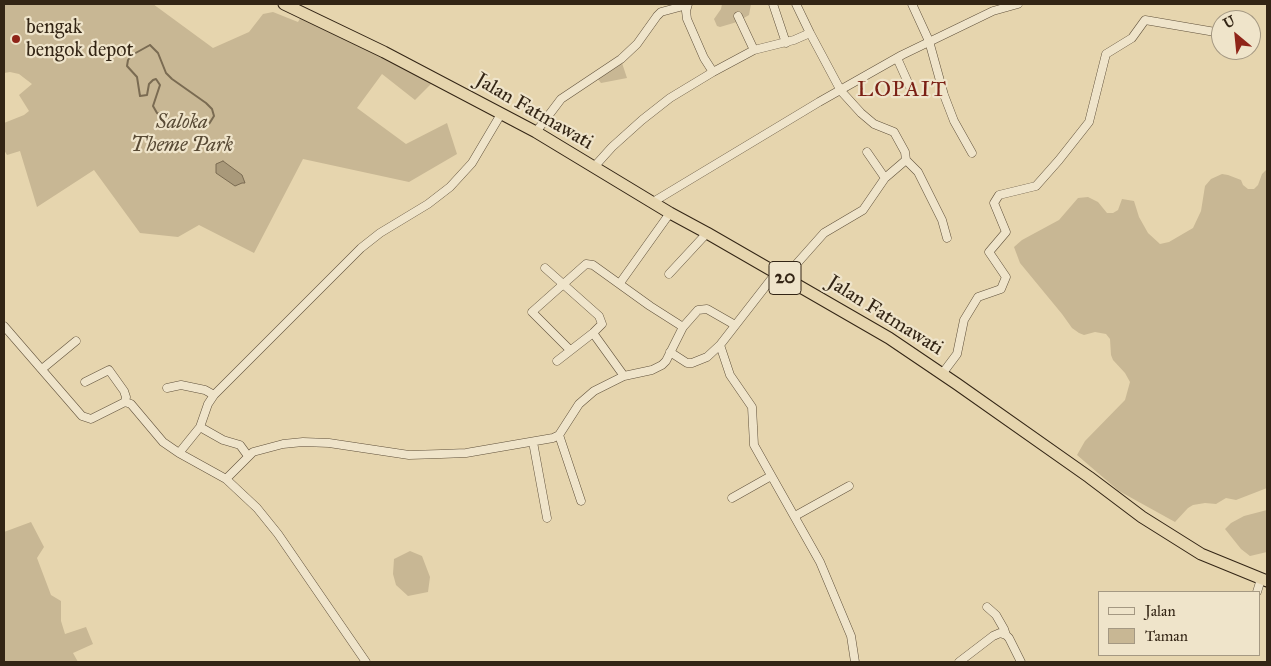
<!DOCTYPE html>
<html>
<head>
<meta charset="utf-8">
<style>
	body { margin:0 }
	#map { position:relative; width:1271px; height:666px; overflow:hidden; background:#e6d5ae; font-family:"IM FELL Great Primer",serif }
	canvas { display:block }
	.frame { position:absolute; inset:0; border:5px solid #332515; pointer-events:none }
	.legend { position:absolute; left:1098px; top:591px; width:162px; height:65px; box-sizing:border-box; background:#efe4ca; border:1px solid #a49882; margin:0; padding:6px 9px; list-style:none; font-size:15px; color:#332515 }
	.legend li { display:flex; align-items:center; gap:10px; height:25px }
	.legend b { width:25px; border:1px solid #a49882 }
	.north { position:absolute; left:1211px; top:10px; width:50px; height:50px; box-sizing:border-box; background:#efe4ca; border:1px solid #a49882; border-radius:50%; rotate:332deg; font-size:14px; font-weight:700; line-height:20px; text-align:center; color:#332515 }
	.north::after { content:''; display:block; margin:auto; width:18px; height:22px; background:#8f2418; clip-path:polygon(50% 0,100% 100%,50% 72%,0 100%) }
</style>
</head>
<body>
<div id="map">
<canvas width="1271" height="666"></canvas>
<div class="frame"></div>
<ul class="legend">
<li><b style="height:6px;background:#efe4ca"></b>Jalan</li>
<li><b style="height:14px;background:#c8b794"></b>Taman</li>
</ul>
<div class="north">U</div>
</div>
<script>
const context = document.querySelector('canvas').getContext('2d');
context.lineJoin = 'round';
function paint(path, color) {
  context.fillStyle = color;
  context.fill(path, 'evenodd');
}
function shape(rows) {
  const path = new Path2D();
  for (const r of rows) {
    path.moveTo(r[0], r[1]);
    for (let i = 2; i < r.length; i += 2) path.lineTo(r[i], r[i + 1]);
  }
  return path;
}
function strokePath(path, color, width, dash) {
  context.strokeStyle = color;
  context.lineWidth = width;
  context.lineCap = dash ? 'butt' : 'round';
  context.setLineDash(dash || []);
  context.stroke(path);
}
function label(font, color, halo, rows, align = 'center') {
  context.font = font + ' "IM FELL Great Primer",serif';
  context.lineWidth = 4.5;
  context.setLineDash([]);
  context.textBaseline = 'middle';
  context.strokeStyle = halo;
  context.fillStyle = color;
  for (const [text, x, y, turn = 0] of rows) {
    context.save();
    context.translate(x, y);
    context.rotate((+turn || 0) * Math.PI / 180);
    context.textAlign = isNaN(turn) ? turn : align;
    if (halo) context.strokeText(text, 0, 0);
    context.fillText(text, 0, 0);
    context.restore();
  }
}
const green = shape([
	[4,4,153,4,213,48,249,32,263,14,273,12,298,22,302,15,435,80,415,100,382,74,357,108,406,144,447,123,457,154,409,182,303,159,254,253,199,225,178,237,140,233,94,170,37,207,20,151,7,155,4,150,4,123,24,115,29,111,19,95,32,84,19,74,10,72,4,73],
	[722,4,751,4,749,15,737,22,720,27,717,26,714,19,721,9],
	[620,57,627,78,601,83,594,74],
	[1267,169,1267,488,1236,500,1226,498,1216,504,1205,503,1193,505,1188,508,1175,522,1119,491,1077,455,1085,441,1125,400,1130,382,1125,373,1113,360,1111,355,1110,339,1106,334,1095,332,1084,335,1079,333,1072,328,1062,314,1020,263,1014,247,1022,240,1059,220,1078,198,1088,197,1098,202,1107,213,1113,213,1118,210,1122,199,1134,201,1139,217,1148,233,1160,244,1169,242,1193,228,1201,211,1205,186,1211,179,1222,174,1228,175,1241,180,1243,185,1248,189,1254,189,1258,185,1262,174],
	[1267,510,1267,552,1250,556,1241,549,1225,529,1231,523,1244,516],
	[31,522,44,547,37,558,51,595,61,601,61,621,65,634,86,627,93,644,73,653,78,662,4,662,4,532],
	[410,551,422,556,430,577,428,592,408,596,396,585,393,574,394,559]
]);
const water = shape([
	[223,161,242,175,245,183,242,183,235,186,216,173,216,164,223,161]
]);
const stream = shape([
	[150,45,158,53,166,73,172,79,206,103,212,109,214,116,209,124,194,126,179,124,157,113,153,106,160,85,156,79,153,80,149,84,147,95,140,96,137,77,127,66,128,60,132,55,150,45]
]);
const minor = shape([
	[773,4,786,43],
	[796,4,810,33],
	[912,4,929,41,944,95,954,121,972,153],
	[738,16,754,50],
	[897,58,910,87],
	[713,72,754,50,794,40,810,33,841,91,861,113,874,124,894,132,905,152,906,160,885,178,863,210,824,233,784,278],
	[536,132,561,99,621,59,637,44,657,16,661,12,687,5],
	[867,152,885,178],
	[906,160,918,172,942,220,947,238],
	[594,167,612,147,642,120,670,98,713,72,704,58,687,19,686,11,688,4],
	[653,202,819,102,902,55,993,11,1018,4],
	[545,268,599,316,602,324,593,333,557,361],
	[669,274,707,233],
	[620,283,670,213],
	[4,326,82,416,91,419,125,402,131,404,163,442,179,453,226,479,253,452,283,444,303,442,329,443,409,455,441,454,466,453,553,438,559,435,579,404,594,391,624,376,652,370,662,365,666,361,683,327,698,310,707,309,735,325],
	[593,333,624,376],
	[720,345,730,375,752,407,754,445,820,562,851,636,855,662],
	[570,350,532,312,586,264,593,265,650,306,683,327],
	[670,352,687,363,692,363,707,357,720,345,776,273],
	[42,369,76,341],
	[942,374,957,354,964,320,978,297,1001,289,1006,277,989,252,1006,232,994,203,999,195,1036,186,1059,160,1089,122,1106,54,1132,38,1145,20,1221,33],
	[85,382,109,370,124,391,126,397,125,402],
	[167,388,181,385,205,390,214,395],
	[200,427,223,440,240,445,248,456],
	[559,435,581,501],
	[533,442,547,518],
	[179,453,200,427,208,404,214,395,361,248,380,233,428,204,450,187,472,163,501,114],
	[226,479,257,508,278,534,366,662],
	[732,498,771,476],
	[795,516,849,486],
	[1257,592,1261,579],
	[987,607,996,615,1004,629,1006,635],
	[959,662,993,636,1000,633,1006,635,1009,638,1021,662]
]);
const highway = shape([
	[284,4,384,52,536,132,670,213,707,233,889,338,957,384,1089,477,1142,517,1201,554,1267,581]
]);
const markers = [
	[16,39,5,"#8f2418"]
];
const shields = [
	[785,278,32]
];
const shieldNames = [
	["20",785,278]
];
const poiNames = [
	["bengak",26,28],
	["bengok depot",26,51]
];
const streetNames = [
	["Jalan Fatmawati",534,112,30],
	["Jalan Fatmawati",885,316,32]
];
const parkNames = [
	["Saloka",182,123],
	["Theme Park",182,146]
];
const quarterNames = [
	["LOPAIT",902,91]
];
paint(green, '#c8b794');
paint(water, '#a9997a');
strokePath(water, '#7a6b52', 1);
strokePath(stream, '#7a6b52', 2);
strokePath(minor, '#60513b', 9);
strokePath(highway, '#332515', 13);
strokePath(minor, '#efe4ca', 8);
strokePath(highway, '#e6d5ae', 11);
for (const [x, y, r, color] of markers) {
  const dot = new Path2D();
  dot.arc(x, y, r, 0, 2 * Math.PI);
  context.fillStyle = color;
  context.fill(dot);
  strokePath(dot, '#efe4ca', 2);
}
for (const [x, y, w] of shields) {
  const box = new Path2D();
  box.roundRect(x - w / 2, y - 16.5, w, 33, 4);
  context.fillStyle = '#efe4ca';
  context.fill(box);
  strokePath(box, '#332515', 1);
}
label('bold 19px', '#332515', null, shieldNames);
label('20px', '#332515', '#efe4ca', poiNames, 'left');
label('20px', '#332515', '#efe4ca', streetNames);
label('italic 20px', '#584a35', '#efe4ca', parkNames);
context.letterSpacing = '1px';
label('22px', '#7a1f14', '#efe4ca', quarterNames);
context.letterSpacing = '0px';
</script>
</body>
</html>
